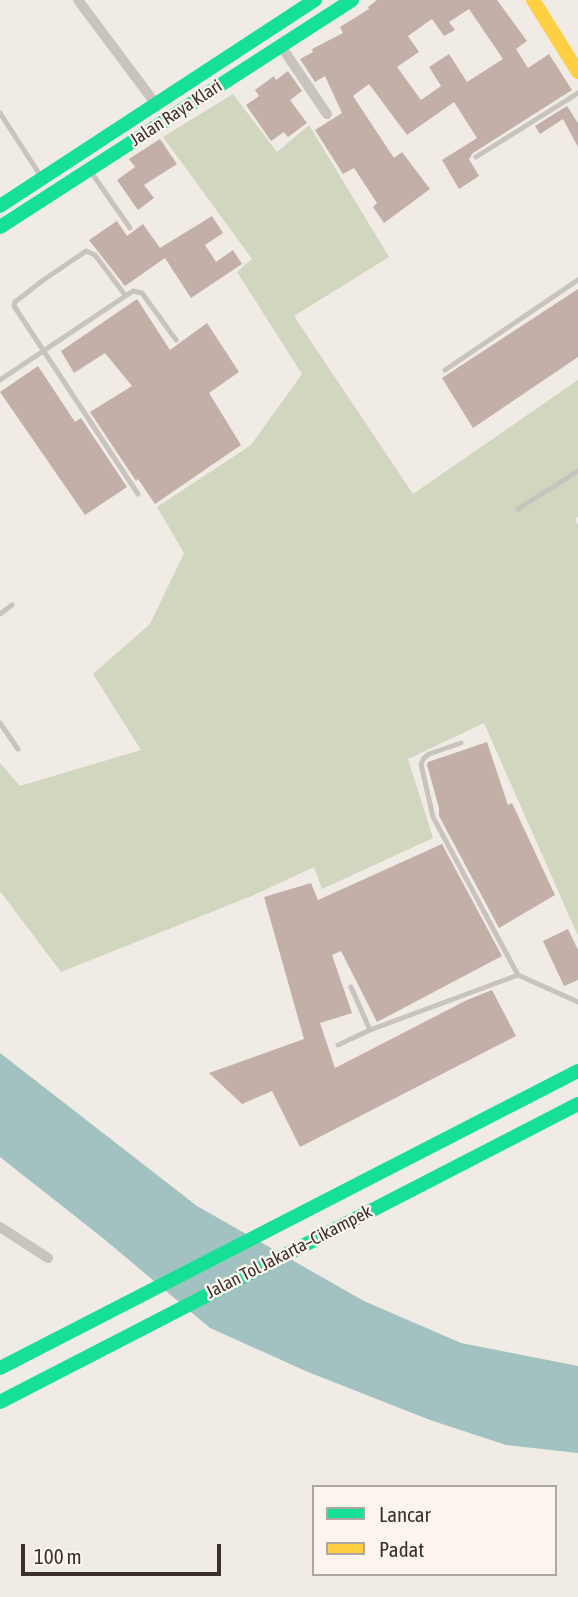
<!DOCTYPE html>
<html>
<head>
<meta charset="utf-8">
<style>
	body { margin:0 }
	#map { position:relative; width:578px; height:1597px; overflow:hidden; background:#f0ebe5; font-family:"Asap Condensed",sans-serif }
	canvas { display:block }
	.legend { position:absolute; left:312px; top:1485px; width:245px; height:91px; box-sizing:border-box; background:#fbf5ee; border:2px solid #aea6a0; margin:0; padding:9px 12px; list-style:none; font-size:21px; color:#3b302b }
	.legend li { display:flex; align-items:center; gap:14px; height:35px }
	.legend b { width:35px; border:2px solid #aea6a0 }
	.scale { position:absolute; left:21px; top:1544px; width:200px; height:32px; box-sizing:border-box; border:4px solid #3b302b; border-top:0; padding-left:9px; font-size:21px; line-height:24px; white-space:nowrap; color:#3b302b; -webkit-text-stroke:5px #fbf5ee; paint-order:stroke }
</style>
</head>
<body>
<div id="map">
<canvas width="578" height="1597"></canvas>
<ul class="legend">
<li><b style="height:9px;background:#16e098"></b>Lancar</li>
<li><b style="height:9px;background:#ffcf43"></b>Padat</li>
</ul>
<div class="scale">100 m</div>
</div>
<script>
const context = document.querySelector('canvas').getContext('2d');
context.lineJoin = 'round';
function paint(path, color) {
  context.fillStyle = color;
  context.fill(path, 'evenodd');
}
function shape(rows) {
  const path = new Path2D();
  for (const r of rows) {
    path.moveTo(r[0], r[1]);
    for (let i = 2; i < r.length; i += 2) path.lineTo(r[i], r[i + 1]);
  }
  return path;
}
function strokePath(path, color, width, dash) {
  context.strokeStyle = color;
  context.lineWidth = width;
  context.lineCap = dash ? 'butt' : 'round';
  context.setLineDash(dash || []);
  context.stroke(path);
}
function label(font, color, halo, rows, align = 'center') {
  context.font = font + ' "Asap Condensed",sans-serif';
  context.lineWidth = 5;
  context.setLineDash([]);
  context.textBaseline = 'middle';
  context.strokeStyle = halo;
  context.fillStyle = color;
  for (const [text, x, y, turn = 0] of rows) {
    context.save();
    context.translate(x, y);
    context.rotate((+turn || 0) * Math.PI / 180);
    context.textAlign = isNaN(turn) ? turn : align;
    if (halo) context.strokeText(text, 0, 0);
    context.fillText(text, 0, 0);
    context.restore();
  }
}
const green = shape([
	[233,94,277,152,309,125,389,257,294,316,413,494,578,380,578,517,575,519,578,525,578,936,484,723,408,759,433,838,322,889,314,867,254,895,61,972,0,891,0,763,20,786,141,750,93,674,150,624,184,553,157,507,251,445,302,374,237,272,252,259,163,137]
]);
const water = shape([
	[0,1053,197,1206,364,1301,461,1343,578,1366,578,1453,506,1445,430,1420,308,1372,210,1328,104,1239,0,1157]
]);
const building = shape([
	[377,0,497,0,527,41,516,49,528,68,549,54,572,90,473,153,469,159,479,176,459,189,442,160,477,138,454,102,407,135,369,84,353,96,394,158,402,152,430,189,384,223,373,207,377,203,354,168,343,174,315,130,342,113,325,76,315,82,300,59,313,52,312,49,343,33,340,27,369,9,368,7],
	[469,9,503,59,467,82,449,54,429,67,441,86,421,100,397,67,419,52,408,36,432,19,444,36,455,30,449,22],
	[288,71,302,91,290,100,307,123,288,137,284,132,271,141,246,105,259,96,255,90,274,76,276,80],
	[567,106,578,123,578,147,563,119,540,134,535,126],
	[160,139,177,164,144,185,154,198,138,210,117,180,135,167,129,159],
	[212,216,223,233,205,245,216,262,233,250,242,264,191,298,165,258,125,286,89,240,117,221,127,236,143,224,160,248],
	[578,289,578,357,473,428,442,378],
	[137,299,170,350,207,323,239,372,209,393,241,445,155,504,138,479,136,481,90,412,132,386,105,353,74,373,61,351],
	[38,366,75,422,81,418,127,487,85,515,0,392],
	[487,742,508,805,512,803,555,895,499,928,439,816,439,808,427,765,428,762],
	[442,844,502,956,377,1022,341,951,332,955,352,1013,320,1023,335,1068,467,1000,492,990,516,1036,300,1147,272,1091,242,1104,209,1073,304,1039,264,897,311,883,318,900],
	[568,929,578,950,578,980,564,986,543,941]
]);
const lane = shape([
	[0,113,40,175],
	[476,157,578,93],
	[91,172,130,228],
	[125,295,95,255,86,251,42,281,15,302,14,306,138,494],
	[445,370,578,280],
	[0,380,133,291,142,293,176,340],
	[518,509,578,471],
	[0,614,12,605],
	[0,723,18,749],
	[461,743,429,754,424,758,421,764,433,817,518,975],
	[351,987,370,1030],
	[338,1045,370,1030,518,975,578,1002]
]);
const street = shape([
	[78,0,155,103],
	[281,46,327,114],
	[0,1227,48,1258]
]);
const fast = shape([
	[0,206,315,0],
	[0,227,352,0],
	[0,1368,578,1071],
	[0,1402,578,1104]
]);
const slow = shape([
	[533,0,578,72]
]);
const streetNames = [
	["Jalan Raya Klari",176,113,-33],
	["Jalan Tol Jakarta–Cikampek",289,1252,-27]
];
paint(green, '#d1d6bf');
paint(water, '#a1c2c1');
paint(building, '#c3afa7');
strokePath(lane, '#c9c3be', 5);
strokePath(street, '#c9c3be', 10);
strokePath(fast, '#16e098', 14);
strokePath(slow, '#ffcf43', 14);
label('18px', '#3b302b', '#fbf5ee', streetNames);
</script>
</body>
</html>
